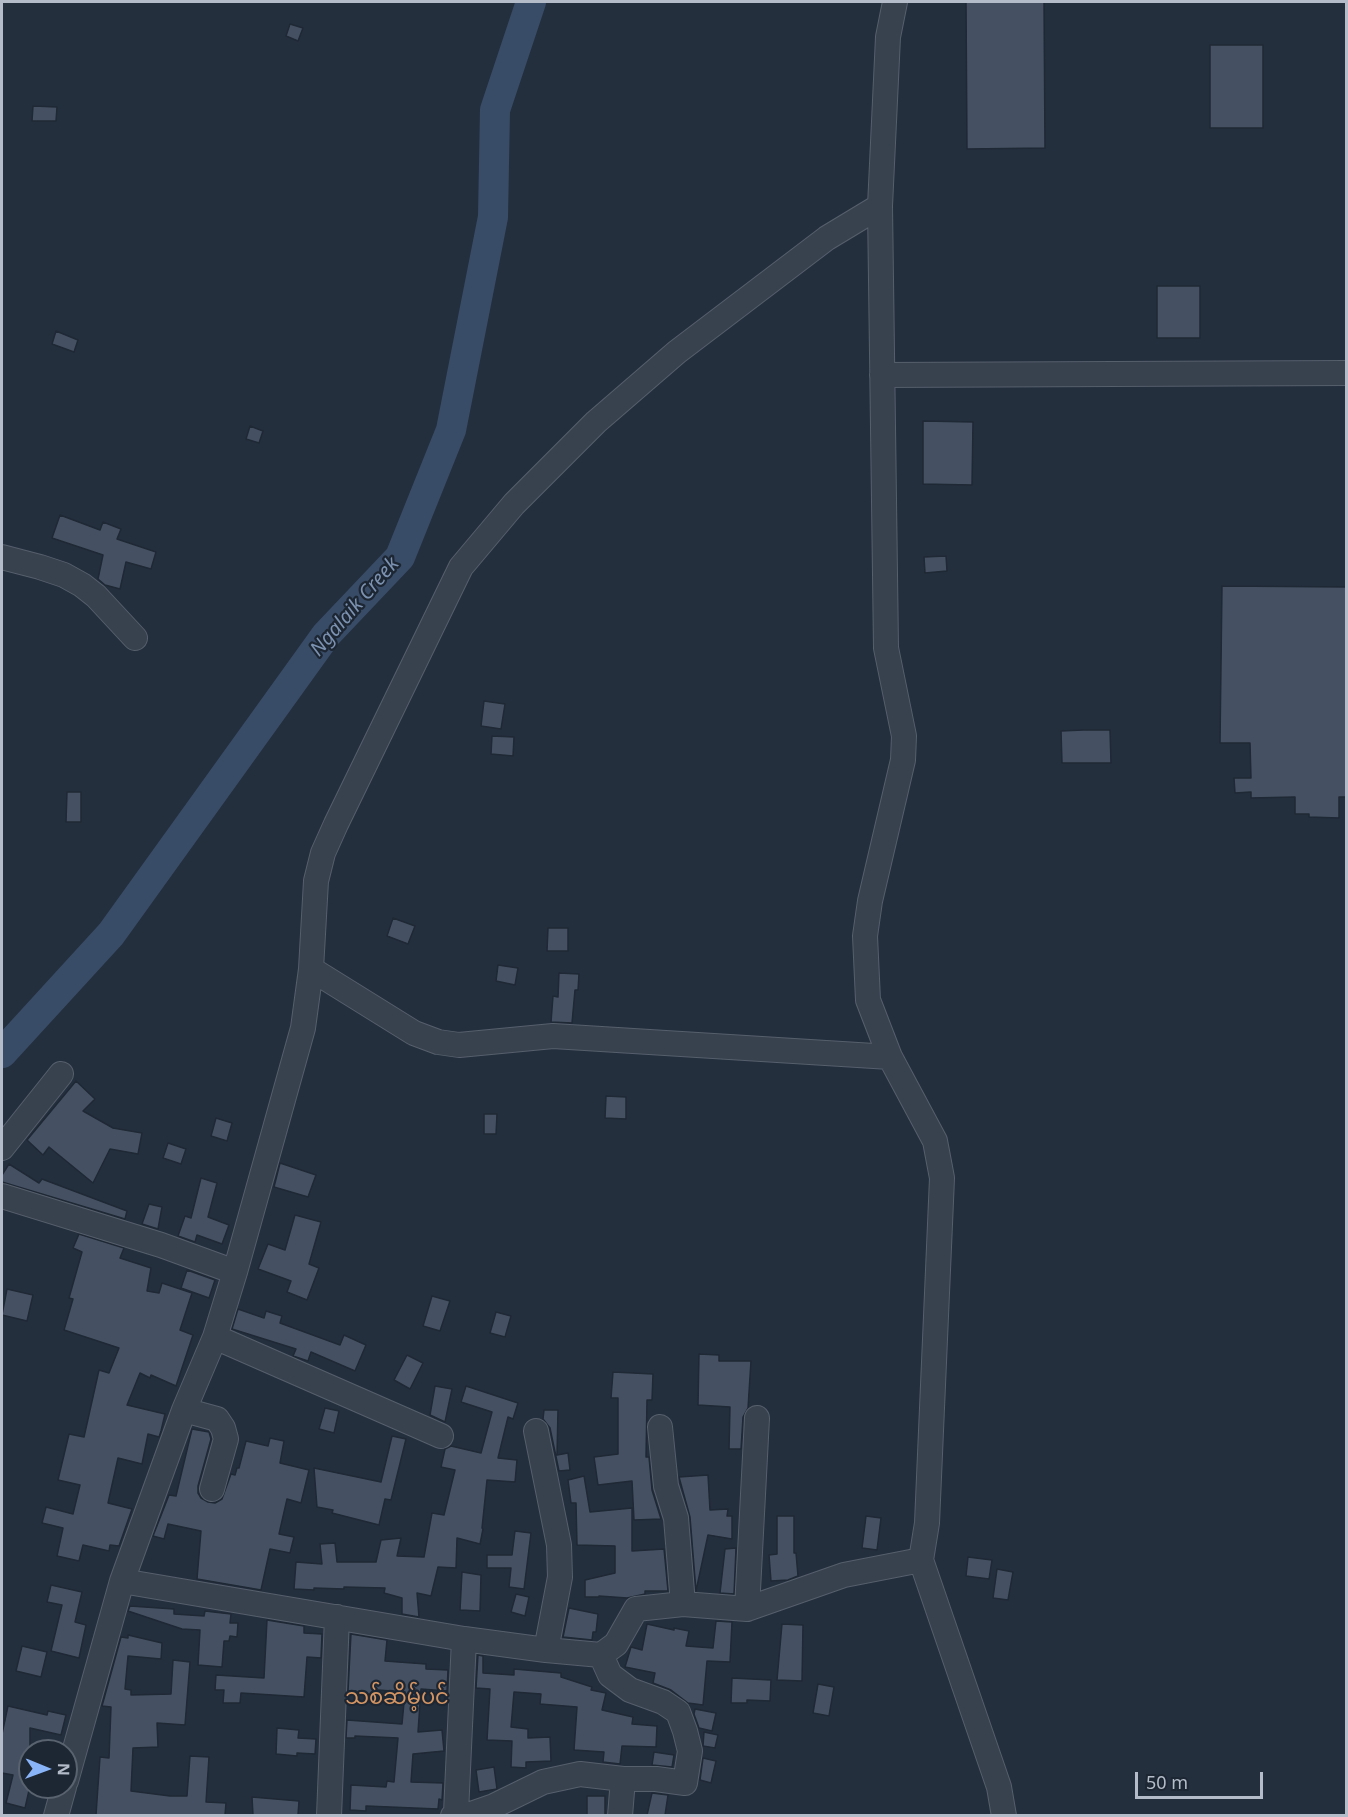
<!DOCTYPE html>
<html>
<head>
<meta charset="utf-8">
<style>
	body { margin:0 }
	#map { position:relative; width:1348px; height:1817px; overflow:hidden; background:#242f3e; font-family:"Noto Sans",sans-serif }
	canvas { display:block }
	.frame { position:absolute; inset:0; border:3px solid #b4bcc9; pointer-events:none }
	.north { position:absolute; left:18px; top:1739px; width:60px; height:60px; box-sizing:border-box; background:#1d2633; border:2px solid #59626f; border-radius:50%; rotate:91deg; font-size:16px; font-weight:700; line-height:24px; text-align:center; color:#b4bcc9 }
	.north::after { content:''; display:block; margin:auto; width:21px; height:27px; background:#8ab4f8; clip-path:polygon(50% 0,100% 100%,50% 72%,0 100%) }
	.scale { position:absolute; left:1135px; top:1772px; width:128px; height:27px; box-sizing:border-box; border:3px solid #b4bcc9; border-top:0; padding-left:8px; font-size:18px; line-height:21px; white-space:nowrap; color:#b4bcc9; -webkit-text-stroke:4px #1d2633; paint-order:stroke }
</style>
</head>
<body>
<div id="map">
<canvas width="1348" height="1817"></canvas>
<div class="frame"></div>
<div class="north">N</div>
<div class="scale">50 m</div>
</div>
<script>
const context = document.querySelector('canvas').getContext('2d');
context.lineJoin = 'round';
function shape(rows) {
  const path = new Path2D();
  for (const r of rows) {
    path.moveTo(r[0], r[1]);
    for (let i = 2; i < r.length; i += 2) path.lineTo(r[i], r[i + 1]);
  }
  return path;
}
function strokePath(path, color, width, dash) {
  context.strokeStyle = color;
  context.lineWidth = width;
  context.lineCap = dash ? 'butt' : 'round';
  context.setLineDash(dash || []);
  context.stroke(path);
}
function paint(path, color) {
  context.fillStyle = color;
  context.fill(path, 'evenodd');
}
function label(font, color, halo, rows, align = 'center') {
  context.font = font + ' "Noto Sans","Noto Sans Myanmar",sans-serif';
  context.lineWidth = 4.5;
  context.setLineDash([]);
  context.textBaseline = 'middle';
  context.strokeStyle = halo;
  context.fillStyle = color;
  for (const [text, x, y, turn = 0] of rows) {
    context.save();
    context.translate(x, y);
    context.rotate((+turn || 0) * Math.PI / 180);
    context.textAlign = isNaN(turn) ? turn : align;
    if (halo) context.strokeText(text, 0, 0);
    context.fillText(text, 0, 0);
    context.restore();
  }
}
const river = shape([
	[2,1053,111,934,326,635,400,557,451,430,493,217,495,110,531,2]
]);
const building = shape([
	[966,2,1044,2,1045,148,967,149,966,2],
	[290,24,303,28,298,41,286,36,290,24],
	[1210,45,1263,45,1263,128,1210,128,1210,45],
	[33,106,57,107,56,121,32,121,33,106],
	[1157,286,1200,286,1200,338,1157,338,1157,286],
	[56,331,78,340,74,352,52,344,56,331],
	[923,421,973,422,972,485,923,484,923,421],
	[250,426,263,431,259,443,246,439,250,426],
	[60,515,100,530,103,522,121,529,117,539,156,552,151,569,126,562,120,589,105,585,98,579,103,555,52,538,60,515],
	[946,556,947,571,925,573,924,557,946,556],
	[1222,586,1347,587,1347,797,1339,797,1339,818,1309,817,1309,814,1295,814,1295,797,1251,798,1251,792,1235,793,1234,778,1251,778,1250,743,1220,743,1222,586],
	[484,701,505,704,501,729,481,726,484,701],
	[1083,730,1110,730,1111,763,1062,763,1061,731,1083,730],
	[492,736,514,737,513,756,491,754,492,736],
	[67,792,81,792,81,822,66,822,67,792],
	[393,918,415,926,408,944,387,936,393,918],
	[548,928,568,928,568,951,547,951,548,928],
	[498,965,518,968,515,985,496,981,498,965],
	[559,973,579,974,578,990,575,990,572,1023,551,1022,553,996,558,997,559,973],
	[76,1081,95,1099,83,1111,113,1128,142,1133,138,1154,110,1149,93,1183,49,1147,43,1155,27,1140,76,1081],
	[606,1096,626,1097,626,1119,605,1118,606,1096],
	[484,1114,497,1114,496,1134,484,1134,484,1114],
	[216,1118,232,1123,227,1141,211,1136,216,1118],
	[168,1143,186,1149,181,1164,163,1158,168,1143],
	[280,1163,316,1175,308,1197,274,1187,280,1163],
	[9,1164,39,1183,42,1179,127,1211,125,1219,2,1182,2,1175,9,1164],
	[201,1178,217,1183,208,1217,229,1225,222,1244,197,1235,195,1242,178,1236,185,1216,191,1218,201,1178],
	[149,1204,162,1207,158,1229,142,1224,149,1204],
	[295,1215,321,1222,309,1264,319,1268,307,1300,287,1292,291,1281,258,1269,268,1244,285,1250,295,1215],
	[79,1234,124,1248,120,1258,151,1268,147,1291,159,1293,162,1283,192,1293,180,1330,193,1335,176,1386,151,1375,150,1378,140,1373,127,1405,165,1414,161,1431,159,1437,148,1434,142,1464,118,1458,108,1503,132,1509,119,1546,110,1545,109,1551,83,1545,79,1561,57,1556,63,1528,42,1523,46,1507,73,1514,80,1485,58,1480,69,1434,84,1437,99,1370,109,1373,119,1348,64,1330,73,1299,69,1298,82,1252,73,1248,79,1234],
	[187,1270,215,1280,209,1298,181,1288,187,1270],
	[7,1289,33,1295,27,1321,2,1315,7,1289],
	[432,1296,450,1301,440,1331,423,1326,432,1296],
	[238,1309,264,1318,266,1311,282,1316,280,1323,340,1345,344,1335,366,1345,355,1371,311,1352,308,1361,293,1356,296,1349,232,1329,238,1309],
	[496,1312,511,1316,505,1337,490,1333,496,1312],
	[699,1354,719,1355,719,1361,751,1361,748,1408,743,1417,741,1449,729,1449,730,1407,698,1405,699,1354],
	[407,1355,423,1363,410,1389,394,1380,407,1355],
	[613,1372,653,1374,652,1400,647,1400,646,1457,649,1457,652,1490,661,1519,634,1520,632,1481,598,1485,594,1457,618,1454,618,1398,611,1398,613,1372],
	[435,1386,452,1389,445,1422,430,1415,435,1386],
	[466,1386,518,1403,513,1419,508,1417,498,1458,517,1460,515,1482,487,1480,482,1528,483,1529,480,1544,457,1538,456,1568,438,1567,431,1596,417,1593,419,1617,402,1614,402,1598,384,1593,385,1588,344,1587,344,1589,314,1588,314,1590,294,1589,296,1562,322,1564,320,1544,335,1543,337,1562,376,1562,381,1540,401,1538,397,1556,424,1557,432,1513,444,1515,455,1470,441,1467,445,1449,451,1446,481,1453,492,1412,461,1402,466,1386],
	[325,1408,339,1411,334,1433,319,1429,325,1408],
	[544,1410,558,1410,557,1455,568,1453,570,1470,559,1471,550,1428,543,1419,544,1410],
	[192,1429,209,1432,211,1439,198,1486,198,1493,201,1498,208,1502,215,1503,222,1499,231,1474,235,1475,237,1468,239,1468,246,1441,268,1446,270,1438,284,1441,280,1463,309,1470,301,1503,287,1499,279,1534,294,1537,290,1553,270,1549,261,1590,197,1579,201,1531,168,1524,164,1539,153,1536,169,1495,176,1496,192,1429],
	[392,1436,406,1439,391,1500,385,1499,379,1525,332,1513,333,1510,317,1507,314,1468,381,1482,392,1436],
	[708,1475,710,1510,728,1509,727,1516,732,1516,732,1539,708,1535,696,1591,690,1517,679,1477,708,1475],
	[584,1476,590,1512,632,1508,632,1551,664,1549,668,1591,645,1591,645,1594,627,1598,599,1596,599,1597,585,1597,585,1580,615,1573,615,1546,577,1545,576,1503,571,1503,568,1480,584,1476],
	[777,1516,794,1516,794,1553,796,1553,798,1576,788,1580,771,1581,769,1555,777,1554,777,1516],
	[866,1516,881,1518,877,1550,862,1548,866,1516],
	[515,1531,531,1533,524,1589,509,1587,511,1568,487,1568,487,1555,512,1555,515,1531],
	[736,1548,734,1594,720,1593,725,1549,736,1548],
	[968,1557,992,1560,989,1579,966,1576,968,1557],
	[997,1569,1013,1572,1008,1600,993,1598,997,1569],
	[462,1572,481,1575,480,1611,460,1610,462,1572],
	[51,1585,82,1592,75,1622,86,1625,79,1658,51,1651,62,1605,47,1602,51,1585],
	[516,1594,529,1597,525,1616,511,1612,516,1594],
	[130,1606,174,1609,174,1614,204,1616,205,1611,231,1614,230,1623,238,1623,237,1637,230,1636,229,1641,224,1641,222,1667,198,1665,200,1630,182,1629,128,1611,130,1606],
	[569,1608,598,1614,596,1632,593,1632,592,1640,563,1637,569,1608],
	[267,1620,304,1626,304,1633,322,1634,321,1658,307,1657,304,1697,241,1693,240,1703,223,1703,224,1690,215,1690,216,1675,264,1678,267,1620],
	[716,1621,732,1622,730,1662,707,1661,703,1705,688,1703,671,1690,653,1683,655,1673,625,1667,631,1647,642,1650,647,1624,674,1630,674,1628,689,1631,686,1646,713,1648,716,1621],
	[782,1624,803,1625,802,1681,777,1680,782,1624],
	[351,1634,387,1640,385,1661,426,1664,426,1669,448,1670,447,1691,421,1689,418,1732,442,1730,444,1751,413,1754,411,1782,443,1783,442,1800,439,1799,438,1809,366,1806,366,1811,350,1810,351,1785,386,1787,387,1781,394,1782,398,1738,355,1736,355,1738,346,1738,347,1720,402,1724,405,1692,378,1690,378,1695,355,1694,356,1691,348,1691,351,1634],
	[128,1635,162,1643,161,1659,128,1656,125,1689,131,1690,131,1695,171,1694,173,1660,190,1662,185,1725,157,1723,158,1747,133,1748,131,1791,170,1796,187,1796,190,1756,209,1757,206,1802,226,1803,225,1815,96,1815,100,1757,109,1758,111,1707,102,1706,121,1637,128,1638,128,1635],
	[22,1646,47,1652,41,1677,16,1671,22,1646],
	[478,1655,483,1656,483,1673,514,1675,514,1669,561,1673,561,1677,592,1687,591,1690,606,1693,602,1710,633,1717,632,1724,657,1726,656,1747,622,1746,620,1764,603,1762,604,1752,574,1750,577,1707,540,1704,541,1694,514,1692,511,1727,528,1729,528,1738,550,1737,551,1761,526,1762,526,1768,511,1767,512,1741,487,1740,490,1689,476,1688,478,1655],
	[732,1678,771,1680,770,1701,747,1700,747,1703,731,1703,732,1678],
	[818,1684,834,1687,829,1716,813,1713,818,1684],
	[8,1706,47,1715,48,1711,66,1715,61,1735,30,1728,30,1786,25,1808,6,1803,13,1775,2,1773,2,1734,8,1706],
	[695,1709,716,1713,712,1731,699,1728,694,1714,695,1709],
	[277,1728,299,1730,298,1738,316,1739,315,1754,297,1753,297,1756,276,1754,277,1728],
	[704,1732,718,1735,715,1748,703,1746,704,1732],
	[654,1752,674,1755,672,1767,652,1765,654,1752],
	[703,1758,716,1761,711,1783,700,1780,703,1758],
	[494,1767,497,1789,479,1792,476,1770,494,1767],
	[652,1793,668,1795,665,1815,647,1815,652,1793],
	[587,1796,605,1796,605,1815,587,1815,587,1796],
	[252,1797,299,1801,298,1815,253,1815,252,1797]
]);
const minor = shape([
	[882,375,1346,373],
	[2,557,40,567,64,575,82,585,96,596,135,638],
	[311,969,414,1033,438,1042,459,1045,553,1036,890,1057],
	[2,1148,61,1074],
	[2,1196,161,1245,235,1272],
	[215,1337,441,1436],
	[184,1410,217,1419,223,1428,226,1439,212,1489],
	[660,1427,666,1486,676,1518,683,1604],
	[536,1431,559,1545,560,1577,546,1650],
	[921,1560,999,1787,1004,1816],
	[122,1581,464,1639,546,1650,601,1655,616,1644,636,1609,683,1604,747,1609,844,1575,921,1560,927,1523,942,1178,935,1141,890,1057,868,1000,865,936,870,901,903,760,904,736,886,648,880,206],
	[747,1609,757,1418],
	[66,1781,122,1581,184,1410,215,1337,235,1272,303,1028,311,969,316,881,323,853,336,824,461,567,514,504,596,422,677,352,827,238,880,206,888,37,895,2],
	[456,1813,464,1639],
	[56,1816,64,1787],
	[329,1816,337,1617],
	[453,1816,456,1813,471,1814,494,1806,543,1782,580,1774,623,1779,656,1779,685,1783,690,1751,685,1731,678,1712,663,1702,630,1690,610,1675,601,1655],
	[620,1816,623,1779]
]);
const waterNames = [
	["Ngalaik Creek",355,607,-49]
];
const quarterNames = [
	["သစ်ဆိမ့်ပင်",397,1698]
];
strokePath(river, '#394c67', 30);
paint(building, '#455162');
strokePath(building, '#1f2835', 1.5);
strokePath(minor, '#565f6c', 26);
strokePath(minor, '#38414e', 24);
label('italic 20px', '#7c92b1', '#1d2633', waterNames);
label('21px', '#d59563', '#1d2633', quarterNames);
</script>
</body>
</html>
